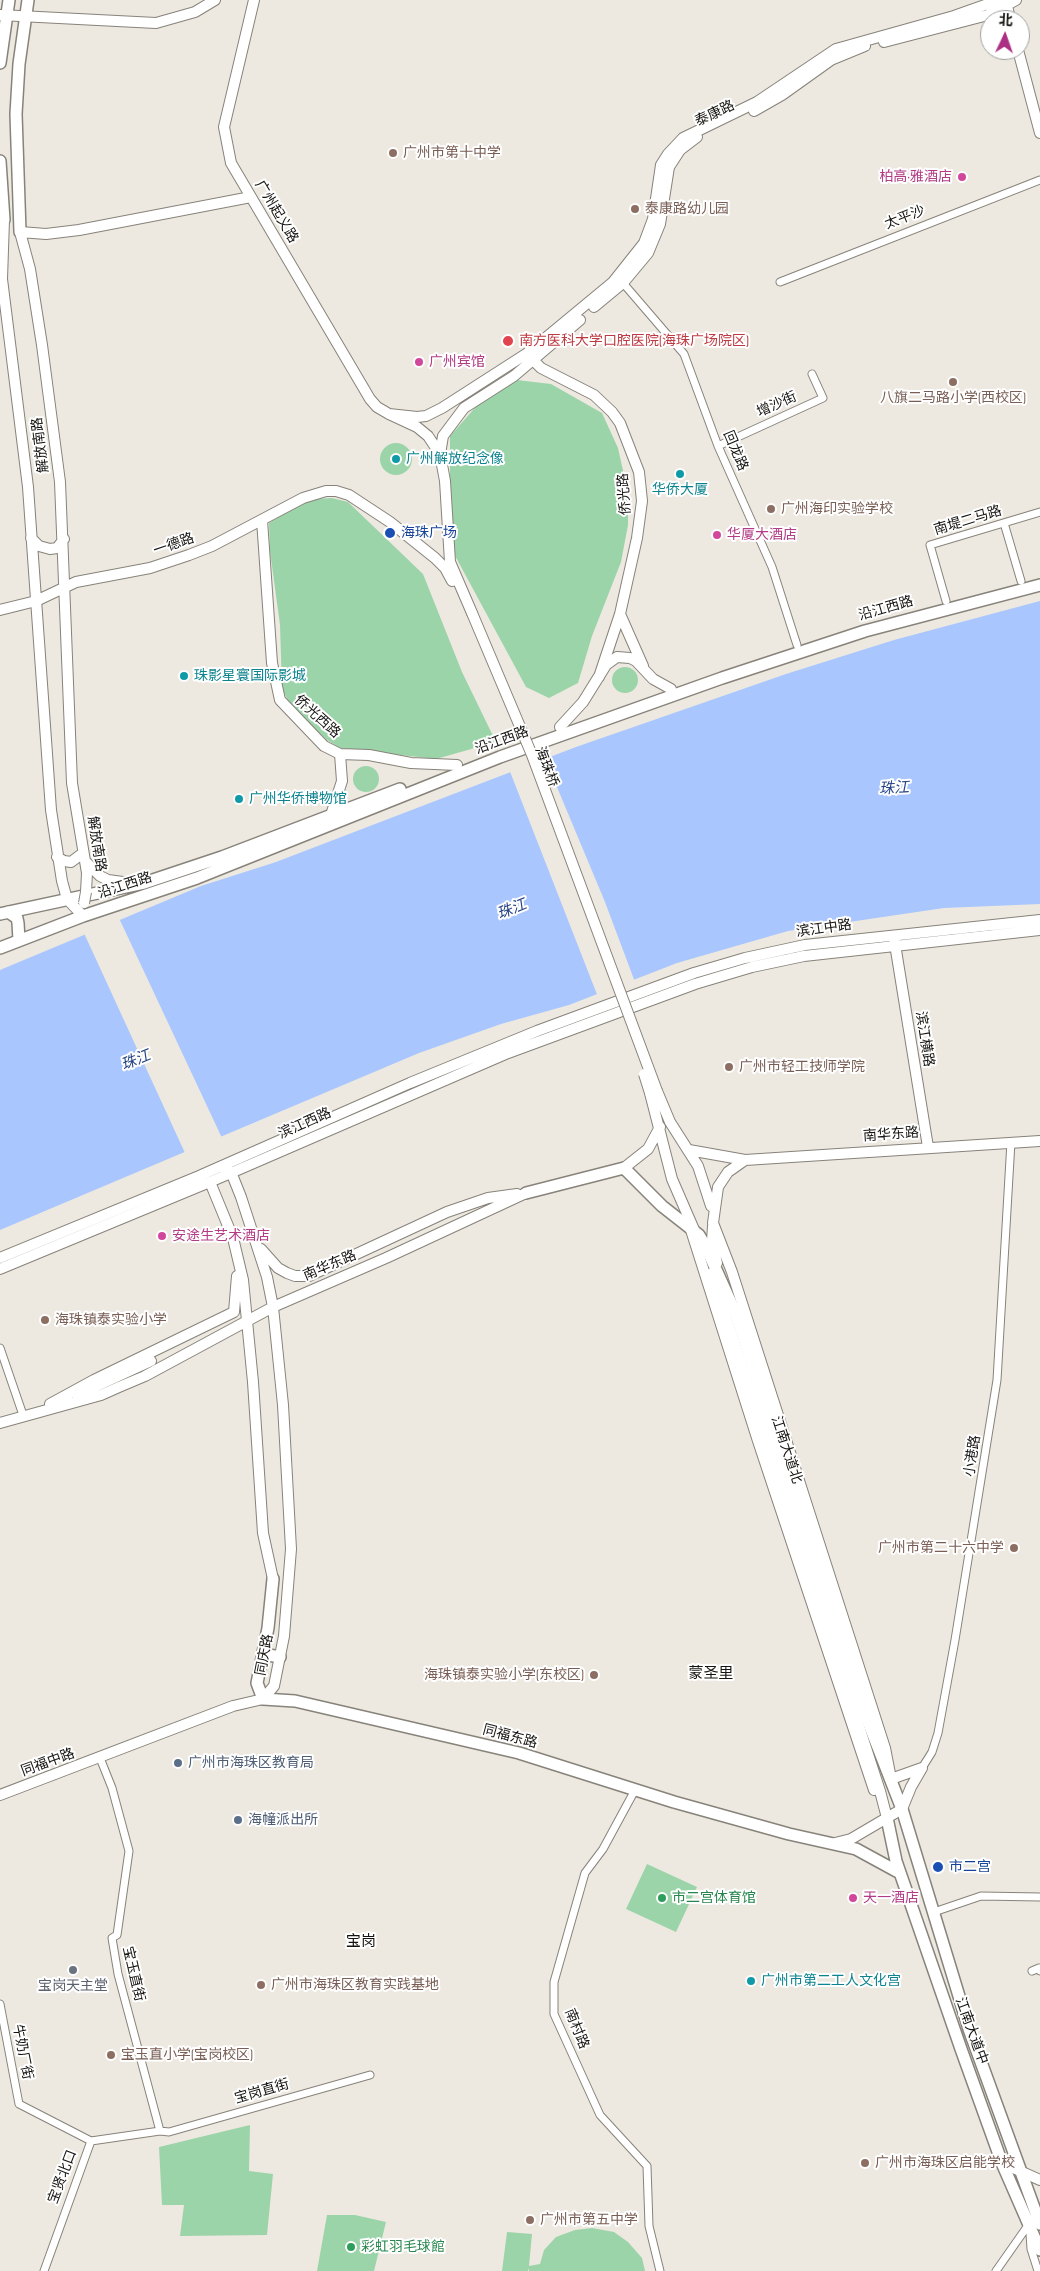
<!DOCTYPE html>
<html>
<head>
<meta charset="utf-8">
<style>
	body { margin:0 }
	#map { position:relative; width:1040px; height:2271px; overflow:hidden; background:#ede9e0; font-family:"Sofia Sans Condensed","Noto Sans SC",sans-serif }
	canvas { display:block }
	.north { position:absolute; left:980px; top:10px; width:50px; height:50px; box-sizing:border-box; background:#fff; border:1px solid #a1a1a0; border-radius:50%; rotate:3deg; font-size:14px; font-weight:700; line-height:20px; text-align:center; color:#151411 }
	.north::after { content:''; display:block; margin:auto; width:18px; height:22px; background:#ab2f82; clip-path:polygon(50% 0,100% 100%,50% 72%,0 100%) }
</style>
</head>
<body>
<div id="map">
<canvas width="1040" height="2271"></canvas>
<div class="north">北</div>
</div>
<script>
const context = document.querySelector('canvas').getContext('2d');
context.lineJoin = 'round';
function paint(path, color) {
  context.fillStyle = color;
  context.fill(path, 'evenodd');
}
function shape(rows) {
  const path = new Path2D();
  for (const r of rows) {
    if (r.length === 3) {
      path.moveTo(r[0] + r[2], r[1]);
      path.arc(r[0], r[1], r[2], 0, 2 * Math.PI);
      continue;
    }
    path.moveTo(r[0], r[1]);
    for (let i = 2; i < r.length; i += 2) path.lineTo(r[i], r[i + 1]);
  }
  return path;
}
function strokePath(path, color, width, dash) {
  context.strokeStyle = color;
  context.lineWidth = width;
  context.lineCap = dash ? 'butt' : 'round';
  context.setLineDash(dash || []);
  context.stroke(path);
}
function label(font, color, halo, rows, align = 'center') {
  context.font = font + ' "Sofia Sans Condensed","Noto Sans SC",sans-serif';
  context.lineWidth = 4;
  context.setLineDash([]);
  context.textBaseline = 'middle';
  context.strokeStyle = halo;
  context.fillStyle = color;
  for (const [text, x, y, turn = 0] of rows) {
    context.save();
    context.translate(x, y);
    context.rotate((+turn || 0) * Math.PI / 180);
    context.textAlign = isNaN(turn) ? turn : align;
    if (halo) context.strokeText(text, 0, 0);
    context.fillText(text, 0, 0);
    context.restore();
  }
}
const green = shape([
	[517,380,551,384,602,413,618,448,628,493,628,525,621,562,592,636,578,683,549,698,526,687,453,552,450,508,450,436,481,401],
	[396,459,16],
	[332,498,348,502,423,574,462,672,496,742,436,759,340,748,327,740,291,706,282,689,280,625,270,551,269,523,298,505,315,499],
	[625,680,13],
	[366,779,13],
	[647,1864,697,1887,676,1932,626,1909],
	[250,2125,249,2171,273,2174,267,2235,180,2236,184,2205,162,2205,159,2147],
	[327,2215,355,2215,386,2222,374,2271,317,2271],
	[592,2228,614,2232,628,2242,642,2258,645,2271,529,2271,529,2268,528,2271,502,2271,507,2232,532,2234,529,2266,540,2264,544,2250,556,2237,575,2230]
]);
const water = shape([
	[1040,601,1040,904,944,908,788,931,677,963,569,1005,501,1024,419,1053,0,1230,0,970,201,886,276,862,576,747,786,674,894,640]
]);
const pier = shape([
	[544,756,605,902,635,982,598,997,509,769],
	[118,916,222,1138,185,1153,83,931]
]);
const street = shape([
	[780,282,1040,180],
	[623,283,684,354,718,446,772,567,797,645],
	[718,446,823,398,812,374],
	[1004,523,1021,581],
	[946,601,930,545,1040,512],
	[0,1348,23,1415],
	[922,1768,932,1752,938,1733,955,1640,997,1380,1011,1142],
	[635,1790,603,1849,585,1873,554,1982,554,2014,600,2115,647,2166,649,2226,660,2271],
	[934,1912,981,1896,1040,1897],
	[1032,1971,1039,1968,1040,1971],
	[0,2004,19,2104,91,2141,44,2271],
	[160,2131,169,2132,370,2075],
	[91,2141,160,2131,118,1974,112,1938,117,1935,129,1851,112,1788,100,1758],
	[1030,2234,1031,2249,1038,2271],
	[996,2271,1029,2224]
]);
const secondary = shape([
	[254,0,224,127,231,163,370,399,377,407,389,414,417,427,428,436,440,454,445,481,450,562,472,613],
	[1006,0,1010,20],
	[0,15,156,23,195,12,215,0],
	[884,42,988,15,1016,0],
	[1018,50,1040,133],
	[754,111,782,95,831,60,865,46],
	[4,220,2,279,28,487,51,810,62,881,67,899,83,916],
	[594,307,623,283,648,253,660,224,669,167,680,150,697,137],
	[529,356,541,368,594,395,612,412,620,423,639,472,642,501,637,538,620,614,599,677],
	[389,414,417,417,426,416,442,408,526,354,613,282,644,243,653,219,661,165,668,154,683,138,757,102,836,49,954,16,999,0],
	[440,454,443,436,464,408,514,376,580,320],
	[262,520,272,663,280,700,324,746,340,754,369,755,411,763,457,765],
	[31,538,39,546,50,549,57,548,64,539],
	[0,610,36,601,76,582,150,568,189,555,212,546,303,498,326,491,336,491,349,495,390,522,435,558,445,568,452,581],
	[620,614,643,666],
	[560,727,583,702,606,665,617,657,630,658,636,661,653,679,671,689],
	[331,815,342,781,340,754],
	[57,857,64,861,71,862,83,853],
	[85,861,100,876,108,880,130,883],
	[86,892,87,873,72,783,60,482,42,345,30,269,20,232,46,234,79,230,251,197],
	[894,938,928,1147],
	[657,1091,670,1122,698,1166,711,1206],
	[650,1093,672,1179,695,1232],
	[689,1150,745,1160,1040,1141],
	[745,1160,728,1172,718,1187,713,1223,732,1272,885,1748,891,1779,922,1768],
	[624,1168,648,1149,660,1127],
	[210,1182,233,1238,243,1280,253,1382,263,1533,273,1579],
	[713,1226,712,1241,717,1263],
	[690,1227,758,1441,874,1790],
	[261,1249,278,1268,287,1273,295,1276,309,1276,447,1212,488,1198,517,1194],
	[0,1258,199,1176,410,1083,537,1031,694,973,745,958,805,945,1040,920],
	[0,1269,210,1182,508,1053,695,984,752,967,804,956,1040,930],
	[712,1273,880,1791,887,1818],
	[77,1395,151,1361],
	[50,1404,94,1380,234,1312,237,1276],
	[0,1423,101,1395,119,1387,145,1376,273,1307,386,1258,526,1193],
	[0,1795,233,1706,263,1699,274,1686,284,1636,291,1549,283,1405,273,1307,267,1277,241,1197,231,1172,225,1170],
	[835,1843,851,1839,902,1809,911,1787,922,1768],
	[1002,2163,1040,2180]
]);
const primary = shape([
	[0,63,9,0],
	[0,161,4,220],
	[20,232,16,114,19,64,28,0],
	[8,912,17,918,18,923,19,940],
	[0,914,144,883,222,857,400,789],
	[0,948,83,916,197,878,500,757,722,678,865,631,1040,585],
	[526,1193,624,1168,662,1206,699,1235,705,1245,736,1314,860,1701,902,1809,969,2029,1040,2224],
	[273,1579,268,1628,257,1683,263,1699,295,1701,519,1753,674,1802,789,1834,856,1849,900,1873],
	[263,1654,280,1657],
	[887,1818,896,1861,961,2049,1002,2163,1040,2250]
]);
const secondaryBridge = shape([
	[472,613,532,755,657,1091],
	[84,903,86,892],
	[644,1074,650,1093]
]);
const markers = [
	[393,153,5,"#8d6e63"],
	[962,177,5,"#d1479c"],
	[635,209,5,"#8d6e63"],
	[508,341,6,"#e0444e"],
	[419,362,5,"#d1479c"],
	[953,382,5,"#8d6e63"],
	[396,459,5,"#0f9aa8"],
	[680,474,5,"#0f9aa8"],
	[771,509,5,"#8d6e63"],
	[390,533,6,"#1a4fb4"],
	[717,535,5,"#d1479c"],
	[184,676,5,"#0f9aa8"],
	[239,799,5,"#0f9aa8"],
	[729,1067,5,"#8d6e63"],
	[162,1236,5,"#d1479c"],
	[45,1320,5,"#8d6e63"],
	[1014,1548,5,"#8d6e63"],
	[594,1675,5,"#8d6e63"],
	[178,1763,5,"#5c6f8a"],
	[238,1820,5,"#5c6f8a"],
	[938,1867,6,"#1a4fb4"],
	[662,1898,5,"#2e9e5b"],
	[853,1898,5,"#d1479c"],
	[73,1970,5,"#6b7280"],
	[751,1981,5,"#0f9aa8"],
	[261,1985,5,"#8d6e63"],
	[111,2055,5,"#8d6e63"],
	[865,2163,5,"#8d6e63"],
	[530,2220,5,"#8d6e63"],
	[351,2247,5,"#2e9e5b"]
];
const streetNames = [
	["泰康路",715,114,-25],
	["广州起义路",276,212,59],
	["太平沙",905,218,-21],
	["增沙街",777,405,-24],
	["解放南路",41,445,-97],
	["回龙路",735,451,67],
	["侨光路",625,494,-94],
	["南堤二马路",968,521,-17],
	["一德路",174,545,-19],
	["沿江西路",886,609,-16],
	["侨光西路",317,717,42],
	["沿江西路",502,741,-20],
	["海珠桥",546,767,69],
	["解放南路",96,844,81],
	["沿江西路",125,886,-18],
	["滨江中路",824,929,-8],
	["滨江横路",924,1039,81],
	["滨江西路",305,1124,-24],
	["南华东路",891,1135,-4],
	["南华东路",330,1266,-23],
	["江南大道北",786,1450,72],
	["小港路",973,1456,-81],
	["同庆路",265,1655,-79],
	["同福东路",510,1737,15],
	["同福中路",48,1763,-20],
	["宝玉直街",133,1974,77],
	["南村路",576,2029,68],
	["江南大道中",971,2031,70],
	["牛奶厂街",22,2052,79],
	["宝岗直街",262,2092,-16],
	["宝贤北口",63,2177,-69]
];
const educationNames = [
	["广州市第十中学",403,153],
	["泰康路幼儿园",645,209],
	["八旗二马路小学(西校区)",953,398,"center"],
	["广州海印实验学校",781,509],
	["广州市轻工技师学院",739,1067],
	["海珠镇泰实验小学",55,1320],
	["广州市第二十六中学",1004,1548,"right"],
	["海珠镇泰实验小学(东校区)",584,1675,"right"],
	["广州市海珠区教育实践基地",271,1985],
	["宝玉直小学(宝岗校区)",121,2055],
	["广州市海珠区启能学校",875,2163],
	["广州市第五中学",540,2220]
];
const hotelNames = [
	["柏高·雅酒店",952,177,"right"],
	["广州宾馆",429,362],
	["华厦大酒店",727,535],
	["安途生艺术酒店",172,1236],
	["天一酒店",863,1898]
];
const healthNames = [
	["南方医科大学口腔医院(海珠广场院区)",519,341]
];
const cultureNames = [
	["广州解放纪念像",406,459],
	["华侨大厦",680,490,"center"],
	["珠影星寰国际影城",194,676],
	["广州华侨博物馆",249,799],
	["广州市第二工人文化宫",761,1981]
];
const transitNames = [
	["海珠广场",401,533],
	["市二宫",949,1867]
];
const serviceNames = [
	["广州市海珠区教育局",188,1763],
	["海幢派出所",248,1820]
];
const leisureNames = [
	["市二宫体育馆",672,1898],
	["彩虹羽毛球館",361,2247]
];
const worshipNames = [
	["宝岗天主堂",73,1986]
];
const waterNames = [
	["珠江",894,789,-3],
	["珠江",512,910,-22],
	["珠江",136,1061,-22]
];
const neighbourhoodNames = [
	["蒙圣里",711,1674],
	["宝岗",361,1942]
];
paint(green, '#9cd4a9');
paint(water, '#a9c6fe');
paint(pier, '#ede9e0');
strokePath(street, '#87837a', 9);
strokePath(secondary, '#87837a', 12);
strokePath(primary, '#87837a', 14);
strokePath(street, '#fff', 7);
strokePath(secondary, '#fff', 10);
strokePath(primary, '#fff', 11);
strokePath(secondaryBridge, '#87837a', 12, []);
strokePath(secondaryBridge, '#fff', 10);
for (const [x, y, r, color] of markers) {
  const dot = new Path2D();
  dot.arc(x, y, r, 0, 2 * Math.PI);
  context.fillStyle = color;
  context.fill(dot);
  strokePath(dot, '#fff', 2);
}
label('14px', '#151411', '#fff', streetNames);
label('14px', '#785e54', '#fff', educationNames, 'left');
label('14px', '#b23c85', '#fff', hotelNames, 'left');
label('14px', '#be3a42', '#fff', healthNames, 'left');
label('14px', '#0d838f', '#fff', cultureNames, 'left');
label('14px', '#164399', '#fff', transitNames, 'left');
label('14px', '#4e5e75', '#fff', serviceNames, 'left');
label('14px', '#27864d', '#fff', leisureNames, 'left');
label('14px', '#5b616d', '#fff', worshipNames);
label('italic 15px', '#254384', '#fff', waterNames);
label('15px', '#151411', '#fff', neighbourhoodNames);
</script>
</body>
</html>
